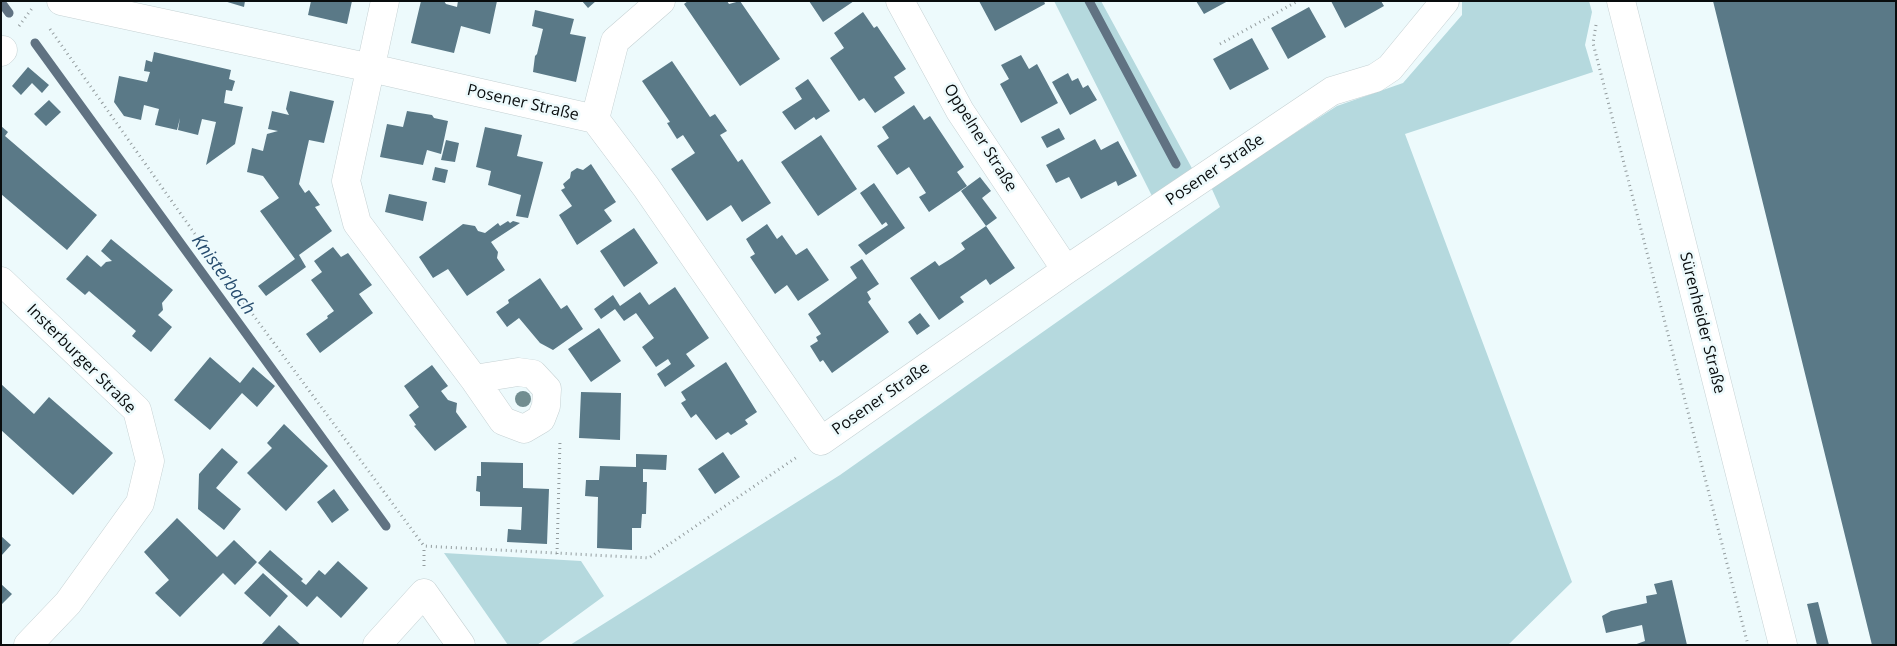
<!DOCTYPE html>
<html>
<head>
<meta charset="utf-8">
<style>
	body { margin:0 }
	#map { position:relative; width:1897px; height:646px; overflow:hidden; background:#edfafc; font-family:"Open Sans",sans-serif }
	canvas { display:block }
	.frame { position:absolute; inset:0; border:2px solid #090d0e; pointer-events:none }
</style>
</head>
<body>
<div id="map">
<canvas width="1897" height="646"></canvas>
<div class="frame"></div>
</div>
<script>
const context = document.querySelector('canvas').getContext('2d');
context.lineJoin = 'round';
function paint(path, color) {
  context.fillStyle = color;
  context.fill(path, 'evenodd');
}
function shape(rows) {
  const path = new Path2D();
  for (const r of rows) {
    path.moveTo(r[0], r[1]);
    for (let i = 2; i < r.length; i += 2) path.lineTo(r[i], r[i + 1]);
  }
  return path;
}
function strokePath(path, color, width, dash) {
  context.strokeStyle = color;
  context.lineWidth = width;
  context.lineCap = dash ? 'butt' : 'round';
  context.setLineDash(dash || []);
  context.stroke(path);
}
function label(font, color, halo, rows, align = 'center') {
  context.font = font + ' "Open Sans",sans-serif';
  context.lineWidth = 5;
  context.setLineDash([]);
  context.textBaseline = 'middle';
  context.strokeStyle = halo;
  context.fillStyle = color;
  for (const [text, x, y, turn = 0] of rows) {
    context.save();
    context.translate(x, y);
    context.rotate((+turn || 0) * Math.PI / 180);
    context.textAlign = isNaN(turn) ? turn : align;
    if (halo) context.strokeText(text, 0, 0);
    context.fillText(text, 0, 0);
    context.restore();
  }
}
const green = shape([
	[1054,1,1101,1,1194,172,1153,198],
	[1462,1,1589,1,1592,12,1585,45,1593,72,1405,134,1572,582,1508,645,570,645,840,475,1220,207,1211,187,1337,106,1403,83,1462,15],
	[444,553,581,561,604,596,537,645,508,645]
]);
const stream = shape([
	[1089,1,1176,164],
	[1,2,9,13],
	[35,43,386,526]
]);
const building = shape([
	[224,1,245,1,244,7],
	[311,1,352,1,347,24,308,15],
	[421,1,444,1,446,4,457,7,458,1,497,1,490,34,461,26,454,53,411,43],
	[582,1,596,1,588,8],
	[688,1,727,1,729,4,740,1,780,59,740,86,684,4],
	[809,1,854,1,823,22],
	[979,1,1044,1,1045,4,995,31],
	[1196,1,1228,1,1204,14],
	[1331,1,1381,1,1384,6,1345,28],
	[1713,1,1896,1,1896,645,1872,645],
	[1309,7,1326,37,1288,59,1271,28],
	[535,10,574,19,570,34,586,37,576,82,533,72,535,56,537,54,543,29,532,26],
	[863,12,874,28,877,26,906,69,894,77,905,93,875,113,864,98,859,101,830,58,844,48,834,33],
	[1252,38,1269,69,1230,90,1213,59],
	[154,52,231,70,229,79,235,81,232,91,226,90,224,103,243,107,235,144,206,165,216,122,202,119,198,135,178,130,180,118,177,130,155,125,159,109,144,105,141,120,124,116,114,102,119,76,147,82,150,72,144,71,146,60,152,62],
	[1021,55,1029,69,1037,64,1058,103,1021,123,1000,84,1009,79,1001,65],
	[672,61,710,117,715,114,727,131,720,135,738,162,742,159,771,203,742,222,731,205,707,221,671,169,695,153,683,135,677,139,667,123,670,122,642,81],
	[28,67,49,85,42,93,32,83,21,95,12,86],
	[1068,73,1072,81,1078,78,1083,88,1088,85,1097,100,1070,115,1052,82],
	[808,79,830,111,816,120,814,117,795,130,782,112,802,99,795,88],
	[290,91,334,101,324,143,309,140,299,184,305,193,309,190,320,205,315,207,332,231,299,255,306,267,266,296,258,286,295,259,260,211,279,198,263,176,247,172,252,148,263,151,267,134,278,131,268,129,272,111,289,115,286,109],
	[49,100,61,112,46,126,34,114],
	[914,105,924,120,930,116,964,167,957,172,967,186,929,212,919,197,926,193,909,167,897,175,877,146,889,138,882,127],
	[407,111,432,115,434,118,448,121,441,154,427,150,423,165,380,157,387,124,403,127],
	[1,126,8,132,5,136,97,215,67,250,1,194],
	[485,127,522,135,517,156,543,162,528,218,516,216,521,195,488,185,491,171,476,167],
	[1059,128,1065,139,1047,148,1041,137],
	[821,135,857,189,818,216,781,162],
	[1095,139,1101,150,1118,141,1137,176,1118,186,1116,181,1081,199,1069,177,1056,183,1046,165],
	[446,140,459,143,455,162,441,160],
	[591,164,616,202,604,210,612,221,577,245,559,215,572,206,561,190,565,188,563,184,570,178,571,172,577,168,583,170],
	[435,167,448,170,445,183,432,180],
	[980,177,991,191,982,198,997,218,986,226,961,191],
	[874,183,905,228,866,255,858,245,888,225,886,222,882,225,860,193],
	[389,194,427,202,423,221,385,212],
	[508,221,510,223,513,221,520,223,491,242,498,252,497,258,505,270,467,296,448,269,433,278,419,257,463,224,475,226,478,231,485,233,498,223,500,226],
	[767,224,777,239,782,235,796,255,807,248,829,280,798,301,787,285,775,294,750,257,755,254,746,239],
	[986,226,1015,268,990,285,986,279,960,297,964,302,939,320,910,278,935,261,939,266,952,258,965,249,961,243],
	[634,228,658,263,624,287,600,251],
	[111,239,173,290,162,303,163,310,158,315,172,327,151,352,132,336,136,331,89,291,85,295,66,279,87,255,101,267,106,262,112,261,101,251],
	[333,247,341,257,348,253,372,285,359,294,373,313,320,353,306,334,328,318,327,316,334,311,311,280,322,272,314,261],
	[862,259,879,284,867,292,871,299,868,302,889,332,832,373,823,360,820,362,810,346,818,341,816,337,821,334,808,314,857,278,850,267],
	[540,278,561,309,567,305,583,329,553,350,540,343,519,318,507,327,496,312,509,303,508,300],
	[675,287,709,338,686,354,695,366,665,387,657,374,671,364,668,359,656,367,642,347,654,338,636,313,624,321,615,309,601,319,594,309,613,295,620,306,640,292,649,305],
	[920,313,930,326,917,335,908,322],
	[599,328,621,361,591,382,568,349],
	[210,357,240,383,253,367,275,386,257,407,242,393,210,430,174,400],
	[726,362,757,412,745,420,748,424,731,435,728,432,716,440,696,414,691,418,681,403,686,400,681,392],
	[432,365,448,386,441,391,448,400,457,403,456,412,467,427,435,451,414,426,416,425,409,415,419,407,404,386],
	[1,384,34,414,49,397,113,453,73,495,1,430],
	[581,392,621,393,620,440,579,438],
	[284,424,328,466,286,511,247,473,272,448,267,443],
	[222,448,238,462,216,488,241,509,224,530,198,509,199,474],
	[723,452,740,477,715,494,698,469],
	[636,454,667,455,666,470,643,469,643,482,647,482,646,514,642,514,641,528,632,528,632,550,597,548,598,497,585,496,586,480,599,480,600,466,636,467],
	[481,462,523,463,523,488,549,489,547,544,507,542,508,529,521,530,522,507,480,506,480,492,476,491,477,476,481,476],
	[334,489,349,510,332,523,317,502],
	[177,518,217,557,234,540,257,562,235,585,223,573,180,617,155,593,169,580,144,552],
	[1,536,11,545,1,556],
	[270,550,303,579,301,581,306,585,319,570,325,575,338,561,368,588,341,618,317,596,307,607,258,563],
	[263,573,288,596,270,617,244,593],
	[1672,580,1687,645,1634,645,1645,641,1642,625,1606,633,1602,616,1611,611,1647,603,1646,596,1657,594,1654,584],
	[1,584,12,594,1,605],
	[1818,602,1829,645,1817,645,1807,604],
	[279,625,301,645,261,645]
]);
const path = shape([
	[1596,25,1593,43,1748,645],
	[19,26,33,7],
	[50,29,231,285,424,546,649,558,797,457],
	[1220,44,1298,1],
	[557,554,560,440],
	[424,566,424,546]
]);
const minor = shape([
	[61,1,371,68,595,119,646,187,821,441,1066,270,1332,91,1375,78,1390,68,1445,1],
	[385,1,346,181,357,223,474,379,503,421,524,429,541,419,546,406,547,389,533,374,518,372,474,379],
	[900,1,960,111,1066,270],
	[1,52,3,50],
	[595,119,615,41,661,1],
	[1,281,137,410,150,461,140,503,68,603,28,645],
	[377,645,424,593,461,645]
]);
const secondary = shape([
	[1621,1,1783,645]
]);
const trees = [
	[523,399]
];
const streetNames = [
	["Posener Straße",523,103,13],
	["Oppelner Straße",980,138,58],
	["Posener Straße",1215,170,-34],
	["Sürenheider Straße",1702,323,76],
	["Insterburger Straße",81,359,45],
	["Posener Straße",881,399,-35]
];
const waterNames = [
	["Knisterbach",223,275,54]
];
paint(green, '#b5d9de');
strokePath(stream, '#607282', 9);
paint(building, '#5a7987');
strokePath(minor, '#c5d1d3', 29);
strokePath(secondary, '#c5d1d3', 29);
strokePath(path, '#939c9e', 3, [1, 4]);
strokePath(minor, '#fff', 28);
strokePath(secondary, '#fff', 28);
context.fillStyle = '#718d90';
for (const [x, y] of trees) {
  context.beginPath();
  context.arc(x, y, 8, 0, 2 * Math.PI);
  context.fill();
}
label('16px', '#090d0e', '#edfafc', streetNames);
label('italic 18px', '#264c6e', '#edfafc', waterNames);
</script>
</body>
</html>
